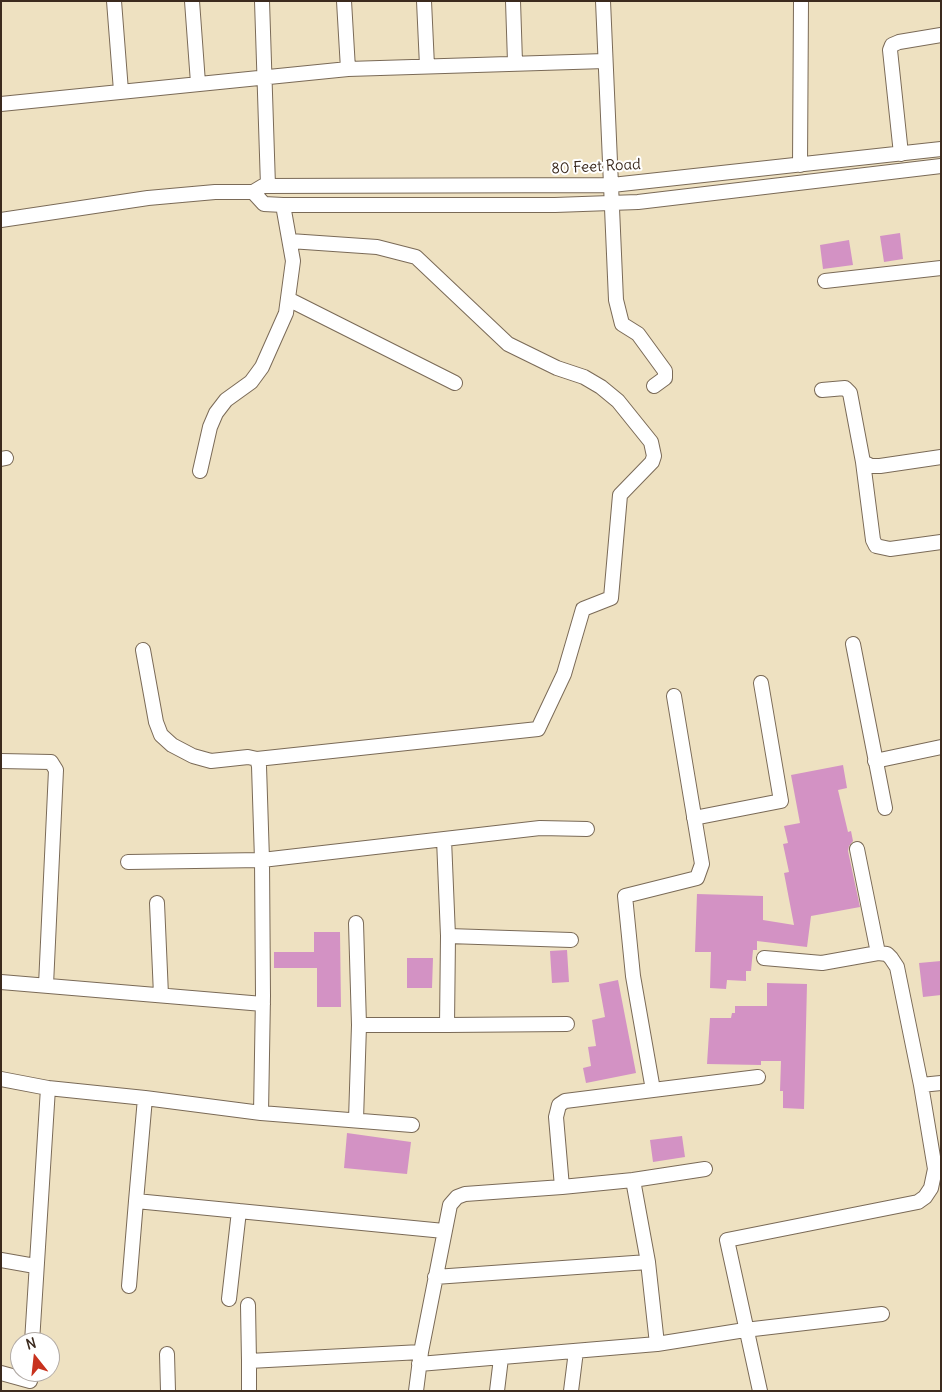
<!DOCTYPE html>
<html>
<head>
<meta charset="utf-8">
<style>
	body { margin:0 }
	#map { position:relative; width:942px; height:1392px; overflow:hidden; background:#eee1c1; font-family:Delius,sans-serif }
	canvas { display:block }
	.frame { position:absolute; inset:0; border:2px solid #3b2a1e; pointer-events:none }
	.north { position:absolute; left:10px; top:1332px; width:50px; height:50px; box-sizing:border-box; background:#fff; border:1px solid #b1aaa5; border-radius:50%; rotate:344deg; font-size:14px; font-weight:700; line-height:20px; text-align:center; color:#3b2a1e }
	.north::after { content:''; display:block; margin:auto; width:18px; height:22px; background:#c8321e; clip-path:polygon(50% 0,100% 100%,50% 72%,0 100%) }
</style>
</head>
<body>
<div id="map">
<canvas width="942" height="1392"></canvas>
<div class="frame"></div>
<div class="north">N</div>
</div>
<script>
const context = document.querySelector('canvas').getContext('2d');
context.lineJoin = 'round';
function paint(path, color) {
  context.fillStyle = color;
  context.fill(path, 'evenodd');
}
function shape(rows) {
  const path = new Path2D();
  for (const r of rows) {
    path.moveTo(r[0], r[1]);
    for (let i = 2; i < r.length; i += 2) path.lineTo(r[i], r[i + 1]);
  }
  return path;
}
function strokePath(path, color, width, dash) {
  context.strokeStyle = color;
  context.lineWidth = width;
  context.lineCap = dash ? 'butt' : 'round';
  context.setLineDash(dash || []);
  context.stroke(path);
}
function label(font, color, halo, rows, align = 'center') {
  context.font = font + ' Delius,sans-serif';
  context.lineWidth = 4;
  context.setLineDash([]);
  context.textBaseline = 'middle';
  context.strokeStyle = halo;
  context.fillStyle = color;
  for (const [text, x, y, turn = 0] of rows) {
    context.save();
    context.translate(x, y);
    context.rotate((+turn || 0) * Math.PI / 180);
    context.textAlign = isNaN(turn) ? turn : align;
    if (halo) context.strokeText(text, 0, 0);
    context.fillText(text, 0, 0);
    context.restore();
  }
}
const building = shape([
	[900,233,903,259,884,262,880,236],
	[849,240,853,265,823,269,820,245],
	[843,765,847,788,838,790,848,832,851,831,853,841,849,846,848,851,860,907,811,916,807,947,757,941,757,950,753,950,751,971,746,971,746,981,727,980,726,989,710,988,711,952,695,952,697,894,763,896,763,920,794,925,784,873,789,872,783,844,788,843,784,826,800,823,791,775],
	[314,932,340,932,341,1007,317,1007,317,968,274,968,274,952,314,952],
	[567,950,569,982,552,983,550,951],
	[407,958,433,958,432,988,407,988],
	[941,961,941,995,923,997,919,963],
	[618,980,636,1073,586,1083,583,1068,591,1066,588,1047,596,1046,592,1020,605,1017,599,984],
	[767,983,807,984,804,1109,783,1108,783,1091,780,1091,781,1061,761,1061,761,1065,707,1064,710,1018,731,1018,732,1013,735,1013,735,1006,767,1006],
	[347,1133,411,1142,407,1174,344,1168],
	[682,1136,685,1157,653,1162,650,1140]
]);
const minor = shape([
	[114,1,121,91],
	[192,1,198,83],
	[262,1,268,186],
	[344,1,348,69],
	[424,1,427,66],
	[513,1,515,62],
	[603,1,616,300,622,324,638,334,665,371,665,378,654,386],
	[1,104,348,69,605,61],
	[901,154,890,50,892,45,899,42,941,35],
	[800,165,801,1],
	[253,192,263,186,612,185,941,149],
	[1,220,148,198,215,192,253,192,264,204,283,205,555,205,638,202,941,166],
	[825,281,941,268],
	[288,299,455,383],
	[822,390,845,388,850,393,863,462,871,466,880,466,941,457],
	[1,459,6,458],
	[863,462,873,540,876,546,890,549,941,542],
	[200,471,210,427,216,413,226,400,251,382,262,367,286,313,293,261,283,205],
	[853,644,885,808],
	[257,759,538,729,564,674,583,609,611,598,620,495,652,462,654,456,651,442,618,401,601,387,584,377,557,368,508,344,416,257,377,247,290,241],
	[1,761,51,762,56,770,46,985],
	[875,761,941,747],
	[694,818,781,801,761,683],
	[857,849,878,953],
	[128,862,262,860,259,766,257,759,248,757,211,761,193,756,172,745,161,735,156,722,143,650],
	[157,903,161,995],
	[356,923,359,1025],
	[448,936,571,940],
	[764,958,822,963,878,953,887,954,891,958,897,967,921,1085,935,1169,941,1168],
	[1,982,263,1004],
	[447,1025,567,1024],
	[1,1079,48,1088],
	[921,1085,941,1083],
	[653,1090,758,1077],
	[145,1098,261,1113,412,1125],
	[261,1113,263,996,262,860,540,828,587,829],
	[356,1120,359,1025,447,1025,448,936,444,839],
	[633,1180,648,1262,657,1344],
	[562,1187,633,1180,705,1169],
	[1,1260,35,1266],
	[435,1277,648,1262],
	[129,1286,136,1201,444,1231],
	[229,1299,239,1211],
	[248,1305,249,1361],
	[32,1342,48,1088,145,1098,136,1201],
	[167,1354,168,1391],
	[419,1364,657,1344,745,1330,882,1314],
	[1,1373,30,1381],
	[249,1391,249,1361,421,1352],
	[416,1391,421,1352,450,1205,457,1197,465,1194,562,1187,556,1117,559,1105,565,1101,653,1090,633,976,625,896,697,878,702,864,674,696],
	[497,1391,501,1358],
	[571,1391,576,1351],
	[760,1391,727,1240,918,1202,925,1197,931,1188,935,1169]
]);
const streetNames = [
	["80 Feet Road",596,167,-3]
];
paint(building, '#d392c4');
strokePath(minor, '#7a6a57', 16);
strokePath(minor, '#fff', 14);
label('15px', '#3b2a1e', '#fff', streetNames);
</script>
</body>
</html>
